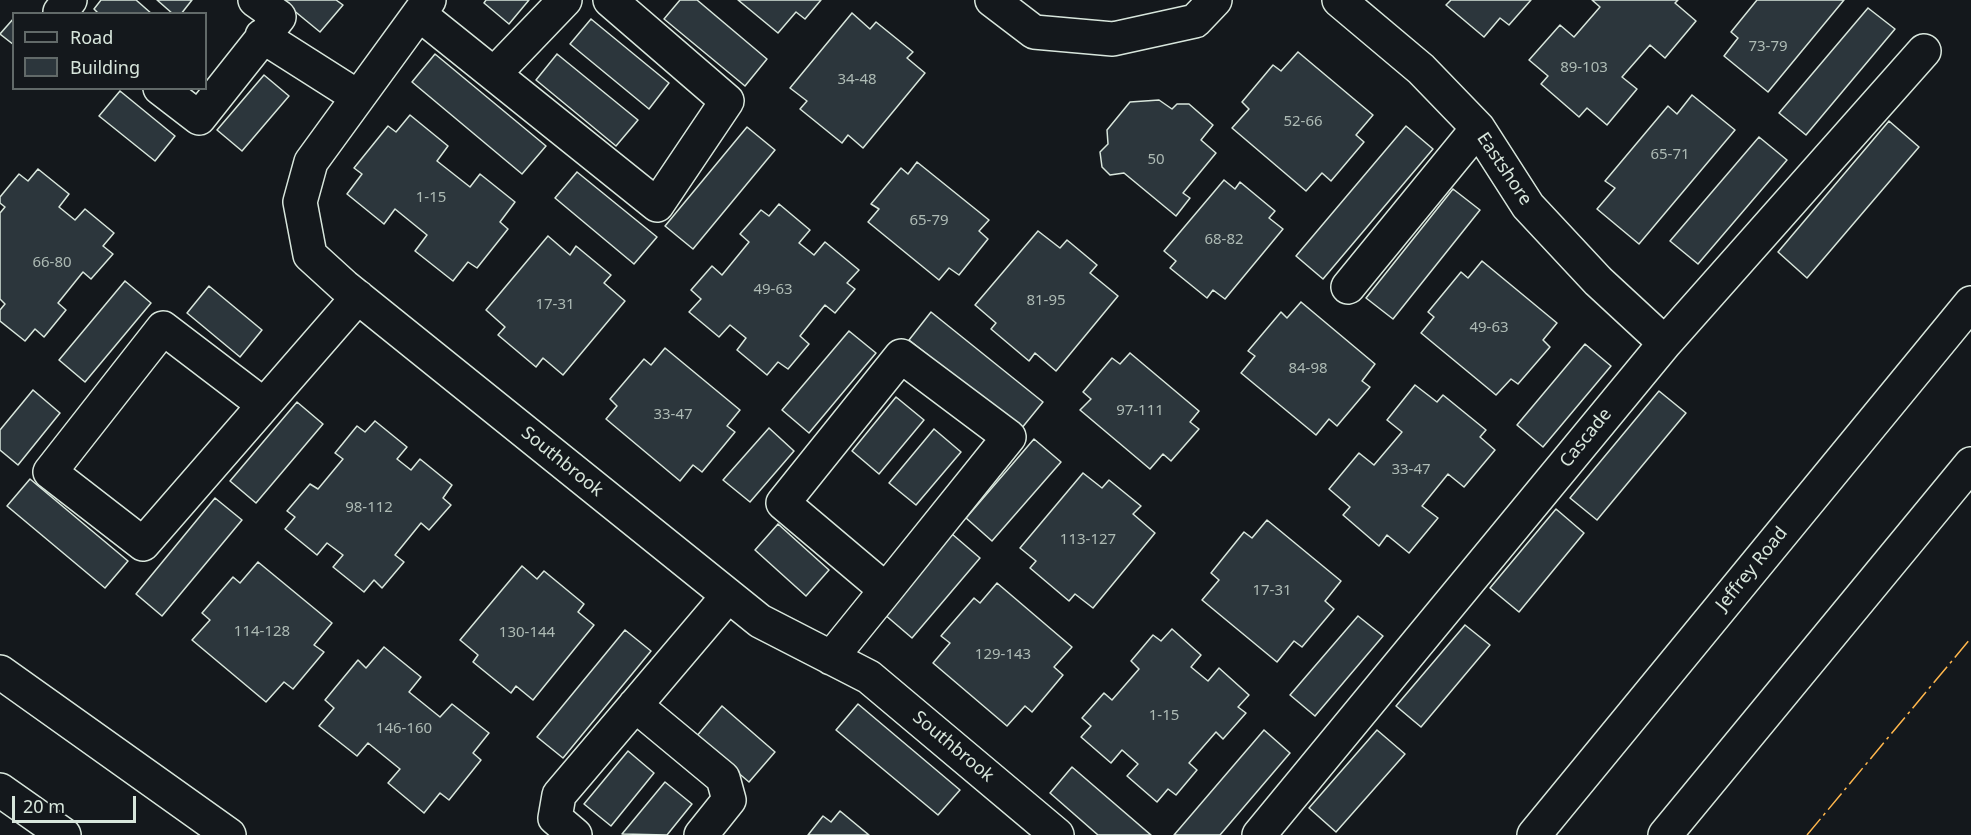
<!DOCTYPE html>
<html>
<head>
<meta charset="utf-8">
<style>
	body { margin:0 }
	#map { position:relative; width:1971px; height:835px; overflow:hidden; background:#14181c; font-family:"Noto Sans",sans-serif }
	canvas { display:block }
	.legend { position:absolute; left:12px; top:12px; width:195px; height:78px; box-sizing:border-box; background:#14181c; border:2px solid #626a69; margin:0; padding:8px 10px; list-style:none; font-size:18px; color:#d8e6dc }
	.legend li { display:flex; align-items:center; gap:12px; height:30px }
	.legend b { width:30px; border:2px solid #626a69 }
	.scale { position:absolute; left:12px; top:796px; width:124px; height:27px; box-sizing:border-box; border:3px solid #d8e6dc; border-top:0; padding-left:8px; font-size:18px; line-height:21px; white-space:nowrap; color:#d8e6dc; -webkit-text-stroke:4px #14181c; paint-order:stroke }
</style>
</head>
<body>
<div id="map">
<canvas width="1971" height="835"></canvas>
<ul class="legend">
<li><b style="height:8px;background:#14181c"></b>Road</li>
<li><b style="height:16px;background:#2c363c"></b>Building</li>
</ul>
<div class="scale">20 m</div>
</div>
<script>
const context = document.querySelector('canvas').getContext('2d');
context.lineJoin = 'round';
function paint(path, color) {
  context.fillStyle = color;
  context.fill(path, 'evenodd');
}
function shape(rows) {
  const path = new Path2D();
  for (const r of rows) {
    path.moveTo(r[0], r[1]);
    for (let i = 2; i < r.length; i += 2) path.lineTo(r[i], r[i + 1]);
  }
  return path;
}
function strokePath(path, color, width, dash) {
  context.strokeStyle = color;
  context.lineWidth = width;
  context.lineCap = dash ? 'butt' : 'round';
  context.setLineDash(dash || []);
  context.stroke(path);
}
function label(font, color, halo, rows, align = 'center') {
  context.font = font + ' "Noto Sans",sans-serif';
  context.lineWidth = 4.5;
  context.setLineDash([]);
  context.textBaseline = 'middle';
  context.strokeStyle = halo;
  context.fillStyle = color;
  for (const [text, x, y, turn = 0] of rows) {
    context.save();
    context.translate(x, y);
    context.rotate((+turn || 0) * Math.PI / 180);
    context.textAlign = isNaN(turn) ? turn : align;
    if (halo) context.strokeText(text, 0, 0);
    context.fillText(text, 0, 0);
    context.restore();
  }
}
const building = shape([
	[101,0,136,0,152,14,99,14,94,9,101,0],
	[157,0,192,0,181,14,173,14,157,0],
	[281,0,336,0,343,5,320,32,281,0],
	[486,0,529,0,509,24,484,3,486,0],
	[680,0,697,0,767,59,745,86,664,19,680,0],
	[738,0,821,0,805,19,796,12,778,33,738,0],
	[1451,0,1531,0,1509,25,1500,18,1484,37,1446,5,1451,0],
	[1592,0,1678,0,1675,3,1696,21,1665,58,1650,45,1622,77,1637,89,1607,125,1587,108,1579,117,1541,84,1548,76,1529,60,1560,25,1574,37,1600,7,1592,0],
	[1757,0,1844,0,1768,92,1724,56,1738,38,1731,32,1757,0],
	[1868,8,1895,29,1806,135,1779,113,1868,8],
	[852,13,870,29,876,22,913,52,907,58,925,73,863,148,848,135,842,143,800,109,807,101,790,88,852,13],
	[14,18,14,45,0,34,14,18],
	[591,19,669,83,649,109,570,44,591,19],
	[1298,52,1373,115,1356,135,1364,142,1331,181,1322,173,1306,191,1232,128,1249,109,1242,102,1273,65,1281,71,1298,52],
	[435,54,546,146,522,174,412,82,435,54],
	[557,54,638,120,616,146,536,80,557,54],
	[264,75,289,96,242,151,217,130,264,75],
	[120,91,175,136,155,161,99,116,120,91],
	[1692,95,1735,130,1639,244,1597,209,1615,188,1605,181,1668,106,1677,114,1692,95],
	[1159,100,1172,109,1177,104,1189,104,1213,125,1201,140,1216,153,1183,193,1190,198,1176,216,1124,173,1110,175,1102,167,1100,152,1108,144,1107,130,1130,102,1159,100],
	[410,115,448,146,437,161,470,187,480,174,515,202,500,222,508,229,477,268,468,262,453,281,415,251,427,235,395,209,384,224,347,194,362,174,354,168,388,126,396,132,410,115],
	[1889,121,1919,147,1807,278,1778,252,1889,121],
	[1406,126,1433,149,1323,279,1296,256,1406,126],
	[747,127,775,150,693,249,665,226,747,127],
	[1759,137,1787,160,1698,264,1670,241,1759,137],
	[917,162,989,220,979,231,988,239,959,275,949,268,939,280,868,222,879,209,871,204,901,168,908,174,917,162],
	[38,169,69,194,59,207,75,220,85,209,114,233,103,246,113,254,91,279,83,272,58,303,66,310,44,337,35,329,25,341,0,321,0,310,5,304,0,299,0,213,5,207,0,203,0,197,19,174,28,181,38,169],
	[577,172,657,237,634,264,555,198,577,172],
	[1224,180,1235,189,1240,182,1275,211,1269,218,1283,229,1225,299,1213,290,1207,298,1170,268,1176,261,1164,251,1224,180],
	[1453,189,1480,210,1393,319,1366,298,1453,189],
	[779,204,810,230,799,243,814,255,825,242,859,270,847,283,855,289,835,313,825,305,800,336,809,344,788,369,778,362,767,375,737,350,746,338,730,325,719,337,689,312,701,299,691,290,712,266,722,275,749,242,740,234,761,210,769,216,779,204],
	[1038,231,1060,248,1067,240,1097,265,1090,273,1118,296,1056,371,1035,353,1029,361,991,329,996,323,975,305,1038,231],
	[548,236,570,255,576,246,611,275,604,283,625,301,563,375,543,358,536,367,498,335,505,327,486,310,548,236],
	[1482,261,1557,323,1543,340,1550,347,1518,384,1511,379,1496,395,1421,333,1434,317,1428,312,1461,272,1468,278,1482,261],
	[125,281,151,303,85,382,59,360,125,281],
	[209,286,262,330,240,357,187,313,209,286],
	[1301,302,1375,364,1362,381,1370,387,1337,426,1329,419,1316,435,1241,373,1255,356,1248,351,1281,312,1287,318,1301,302],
	[931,312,1043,402,1021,429,909,340,931,312],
	[849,331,876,353,809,433,782,410,849,331],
	[1585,344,1611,366,1543,447,1517,425,1585,344],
	[665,348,740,410,727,426,735,432,702,472,693,465,680,481,606,419,617,406,610,399,644,359,651,365,665,348],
	[1130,353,1199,411,1190,422,1199,429,1171,461,1163,454,1150,469,1080,410,1091,399,1083,392,1112,358,1120,364,1130,353],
	[1415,385,1437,402,1443,395,1486,430,1480,437,1495,450,1464,487,1448,474,1422,506,1438,518,1409,553,1387,535,1379,546,1343,515,1350,507,1329,489,1359,453,1374,465,1402,432,1387,420,1415,385],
	[33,390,60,413,18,465,0,450,0,430,33,390],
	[1659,391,1686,413,1597,520,1570,498,1659,391],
	[896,397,924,420,879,474,852,451,896,397],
	[297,402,323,424,256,503,230,481,297,402],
	[375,421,407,447,397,459,411,470,420,459,452,485,443,498,451,505,429,530,421,523,395,555,404,562,382,588,374,580,364,592,333,567,343,555,327,543,317,555,285,529,295,517,287,511,310,484,318,489,343,459,335,453,357,426,365,432,375,421],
	[769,428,794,451,750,502,723,480,769,428],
	[934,429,961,452,916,505,889,483,934,429],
	[1034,439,1061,462,992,541,966,518,1034,439],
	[1083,473,1102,488,1109,480,1141,506,1133,514,1155,533,1093,608,1075,594,1069,601,1030,568,1036,561,1020,548,1083,473],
	[30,479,128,561,105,588,7,506,30,479],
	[215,498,242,520,162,616,136,594,215,498],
	[1556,509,1584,533,1519,612,1490,588,1556,509],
	[1267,520,1341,581,1325,601,1334,609,1302,647,1294,641,1277,662,1202,600,1219,580,1211,573,1244,532,1252,538,1267,520],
	[778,524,829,570,806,596,755,550,778,524],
	[952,534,980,558,912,638,884,614,952,534],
	[258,562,332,623,314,645,324,652,293,689,284,682,266,702,192,640,210,620,202,613,233,577,240,583,258,562],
	[522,566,537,579,544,571,584,604,578,612,594,625,533,700,516,686,511,693,473,662,478,655,460,640,522,566],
	[997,583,1072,647,1054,667,1063,675,1032,712,1025,706,1007,726,933,663,950,643,941,636,974,598,980,603,997,583],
	[1358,616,1383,636,1315,716,1290,695,1358,616],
	[1465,625,1490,645,1421,727,1396,706,1465,625],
	[1172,629,1201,655,1191,667,1208,681,1219,668,1249,695,1238,707,1246,713,1223,739,1216,732,1189,763,1197,770,1176,795,1168,789,1157,802,1127,776,1138,764,1122,750,1111,763,1081,737,1091,726,1082,718,1104,693,1112,700,1139,669,1131,661,1153,635,1161,641,1172,629],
	[625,630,651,651,563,758,537,737,625,630],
	[384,647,421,677,409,692,440,717,452,704,489,733,473,753,481,760,449,800,440,793,424,813,388,783,400,769,368,743,357,756,319,726,334,708,325,700,358,660,366,668,384,647],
	[858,704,960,790,938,815,836,730,858,704],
	[722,706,775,752,749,782,696,737,722,706],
	[1264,730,1290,753,1220,835,1174,835,1264,730],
	[1377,730,1405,754,1336,832,1309,808,1377,730],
	[628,751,654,773,611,826,584,804,628,751],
	[1072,767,1151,835,1098,835,1050,793,1072,767],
	[665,782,692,804,667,835,622,834,665,782],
	[840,811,869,835,808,835,823,816,831,822,840,811]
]);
const minor = shape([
	[429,0,311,162,300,202,310,255,344,286,760,621,869,677,1057,835],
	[992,0,1034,32,1113,39,1195,21,1215,0],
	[1339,0,1421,69,1478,128,1528,206,1598,281,1665,343],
	[62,14,60,12,70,0],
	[419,14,657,205,727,101,610,0],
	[262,36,358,97],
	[494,74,565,0],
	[160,88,199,118,279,17,255,0],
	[1348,287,1478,128],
	[264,405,163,328,50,472,143,544,264,405,358,297],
	[831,658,886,590,1009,437,901,356,783,503,886,590],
	[635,705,723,778,729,800,701,835],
	[575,835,555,818,559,795,728,596],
	[1259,835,1665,343,1924,51]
]);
const major = shape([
	[0,672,229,835],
	[0,790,64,835],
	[1534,835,1971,303],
	[1665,835,1971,464]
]);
const power = shape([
	[1807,835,1971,638]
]);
const numberNames = [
	["73-79",1768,47],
	["89-103",1584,68],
	["34-48",857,80],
	["52-66",1303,122],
	["65-71",1670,155],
	["50",1156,160],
	["1-15",431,198],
	["65-79",929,221],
	["68-82",1224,240],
	["66-80",52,263],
	["49-63",773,290],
	["81-95",1046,301],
	["17-31",555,305],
	["49-63",1489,328],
	["84-98",1308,369],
	["97-111",1140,411],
	["33-47",673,415],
	["33-47",1411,470],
	["98-112",369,508],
	["113-127",1088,540],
	["17-31",1272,591],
	["114-128",262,632],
	["130-144",527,633],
	["129-143",1003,655],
	["1-15",1164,716],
	["146-160",404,729]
];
const streetNames = [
	["Eastshore",1504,169,56],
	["Cascade",1586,438,-51],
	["Southbrook",562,462,39],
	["Jeffrey Road",1752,569,-51],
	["Southbrook",953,747,40]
];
paint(building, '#2c363c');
strokePath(building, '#d8e6dc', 1.5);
strokePath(minor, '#d8e6dc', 36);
strokePath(major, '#d8e6dc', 36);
strokePath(minor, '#14181c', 33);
strokePath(major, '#14181c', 33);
strokePath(power, '#ffb74d', 1.5, [21, 4.5, 3, 4.5]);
label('15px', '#adbab4', null, numberNames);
label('18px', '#d8e6dc', '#14181c', streetNames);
</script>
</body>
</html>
